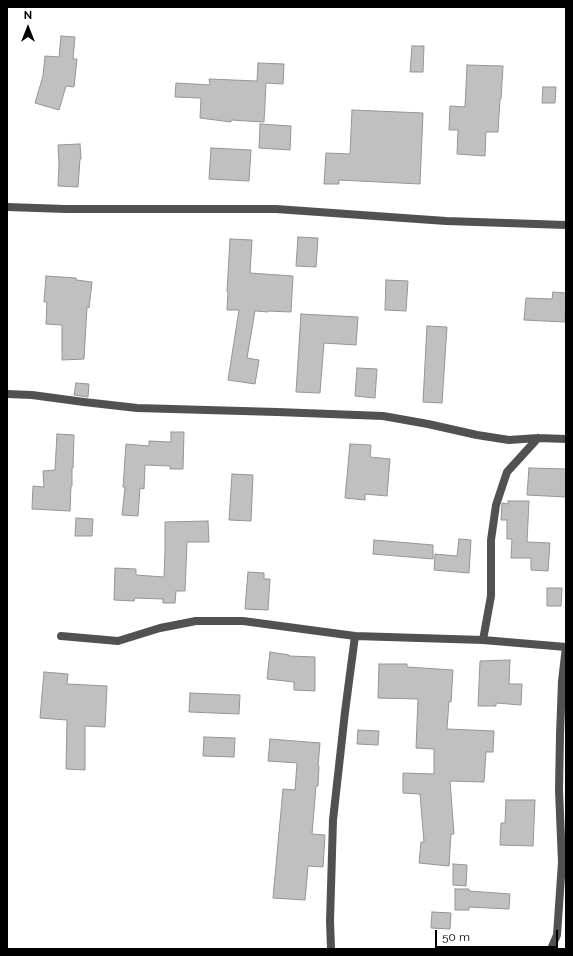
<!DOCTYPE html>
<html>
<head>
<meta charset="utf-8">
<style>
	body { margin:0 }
	#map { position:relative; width:573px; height:956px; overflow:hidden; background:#fff; font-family:Raleway,sans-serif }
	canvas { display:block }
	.frame { position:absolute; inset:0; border:8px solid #000; pointer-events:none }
	.north { position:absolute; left:8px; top:8px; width:40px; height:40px; -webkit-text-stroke:3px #fff; paint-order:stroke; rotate:0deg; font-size:11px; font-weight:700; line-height:16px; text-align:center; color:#000 }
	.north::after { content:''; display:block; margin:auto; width:14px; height:18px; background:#000; clip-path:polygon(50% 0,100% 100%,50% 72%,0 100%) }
	.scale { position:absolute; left:435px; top:930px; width:123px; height:18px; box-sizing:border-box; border:2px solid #000; border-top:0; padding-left:5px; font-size:12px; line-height:14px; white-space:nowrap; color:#000; -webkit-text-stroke:3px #fff; paint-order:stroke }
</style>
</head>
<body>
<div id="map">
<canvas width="573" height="956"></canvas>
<div class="frame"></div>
<div class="north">N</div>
<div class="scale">50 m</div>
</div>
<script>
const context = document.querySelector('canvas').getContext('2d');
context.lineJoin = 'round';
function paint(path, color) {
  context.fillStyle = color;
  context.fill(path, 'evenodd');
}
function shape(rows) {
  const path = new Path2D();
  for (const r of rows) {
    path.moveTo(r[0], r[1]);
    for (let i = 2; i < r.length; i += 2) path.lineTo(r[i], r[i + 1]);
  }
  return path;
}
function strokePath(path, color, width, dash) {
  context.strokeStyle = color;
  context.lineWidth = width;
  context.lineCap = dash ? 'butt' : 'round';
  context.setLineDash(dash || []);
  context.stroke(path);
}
const building = shape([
	[61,36,75,37,73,59,77,59,74,87,66,86,59,110,35,103,43,76,45,56,59,57,61,36],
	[412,46,424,46,423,72,410,72,412,46],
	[258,63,284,64,283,84,266,83,264,122,231,120,231,122,200,118,201,98,175,97,176,83,210,85,209,79,257,81,258,63],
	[467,65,503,66,501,99,500,99,498,132,486,132,485,156,457,154,458,130,449,130,450,106,465,107,467,65],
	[543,87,556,87,555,103,542,103,543,87],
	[352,110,423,113,420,184,339,180,339,184,324,184,326,153,350,154,352,110],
	[260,124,291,126,290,150,259,148,260,124],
	[80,144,81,159,80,159,78,187,58,186,59,164,58,145,80,144],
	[211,148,251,150,249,181,209,179,211,148],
	[298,237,318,238,316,267,296,266,298,237],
	[230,239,252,240,250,273,293,276,291,312,268,311,268,312,255,311,247,358,259,360,255,384,228,380,239,310,227,310,228,292,227,292,230,239],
	[46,276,76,278,76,280,92,282,89,308,87,307,84,359,62,360,62,325,46,324,47,302,44,302,46,276],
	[386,280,408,281,406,311,385,310,386,280],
	[553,292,566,293,565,322,524,320,526,298,552,299,553,292],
	[301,314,358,317,356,345,324,343,320,393,296,392,301,314],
	[427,326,447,327,442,403,423,402,427,326],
	[357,368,377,369,375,398,355,396,357,368],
	[76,383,89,384,88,397,74,395,76,383],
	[171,432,184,432,183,469,170,469,170,466,145,465,144,489,140,488,138,516,122,515,125,487,123,487,126,444,149,446,149,441,171,442,171,432],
	[57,434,74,435,73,468,72,468,72,486,71,486,70,511,32,509,33,486,44,487,43,471,55,470,57,434],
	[350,444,371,445,370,457,390,459,387,496,365,494,365,500,345,498,350,444],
	[529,468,566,469,566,497,527,495,529,468],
	[232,474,253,475,251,521,229,520,232,474],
	[508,501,529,501,527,542,550,543,548,571,531,570,531,558,511,558,512,539,507,539,507,520,501,520,502,503,508,504,508,501],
	[76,518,93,519,92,536,75,536,76,518],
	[208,521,209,542,187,542,185,591,176,591,175,603,163,603,163,599,135,598,134,601,114,600,115,568,136,569,136,575,164,577,165,551,165,522,208,521],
	[459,539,471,540,469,573,434,570,435,554,457,556,459,539],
	[374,540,433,545,433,559,373,554,374,540],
	[248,572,264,573,264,579,270,579,268,610,245,609,248,572],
	[547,588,562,588,561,606,547,606,547,588],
	[270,652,289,655,289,656,315,657,315,691,294,690,294,682,267,679,270,652],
	[510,660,509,684,522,684,521,705,496,703,496,706,478,706,480,661,510,660],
	[379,664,407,664,407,667,453,670,451,702,449,701,447,729,494,731,493,752,486,752,484,782,450,781,454,834,451,834,449,866,419,863,421,842,424,842,420,794,403,793,403,773,434,774,434,749,416,748,418,699,378,698,379,664],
	[44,672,68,674,67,684,107,686,105,727,85,726,85,770,66,769,67,720,40,718,44,672],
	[190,693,240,695,239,714,189,712,190,693],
	[358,730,379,731,378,745,357,744,358,730],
	[204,737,235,738,234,757,203,756,204,737],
	[270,739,320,743,318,766,319,766,318,786,316,786,312,834,325,835,323,867,308,866,305,900,273,898,283,789,295,790,297,763,268,761,270,739],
	[506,800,535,800,533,846,500,845,501,823,505,823,506,800],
	[453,864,467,865,466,886,453,885,453,864],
	[455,889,469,889,469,891,510,894,509,909,469,907,469,910,455,910,455,889],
	[432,912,451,913,450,929,431,928,432,912]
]);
const minor = shape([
	[7,207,66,209,276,209,446,221,566,225],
	[7,394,32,395,84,402,137,408,277,412,383,416,428,424,477,435,509,440,538,438,566,439],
	[61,636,118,641,160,628,196,621,243,621,355,636,483,640,566,647],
	[483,640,491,596,491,540,496,505,507,472,538,438],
	[331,949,330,921,333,820,345,712,355,636],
	[551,949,557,935,562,862,559,790,560,735,562,681,566,647]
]);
paint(building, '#c0c0c0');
strokePath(building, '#959595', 1);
strokePath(minor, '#515151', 8);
</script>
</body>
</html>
